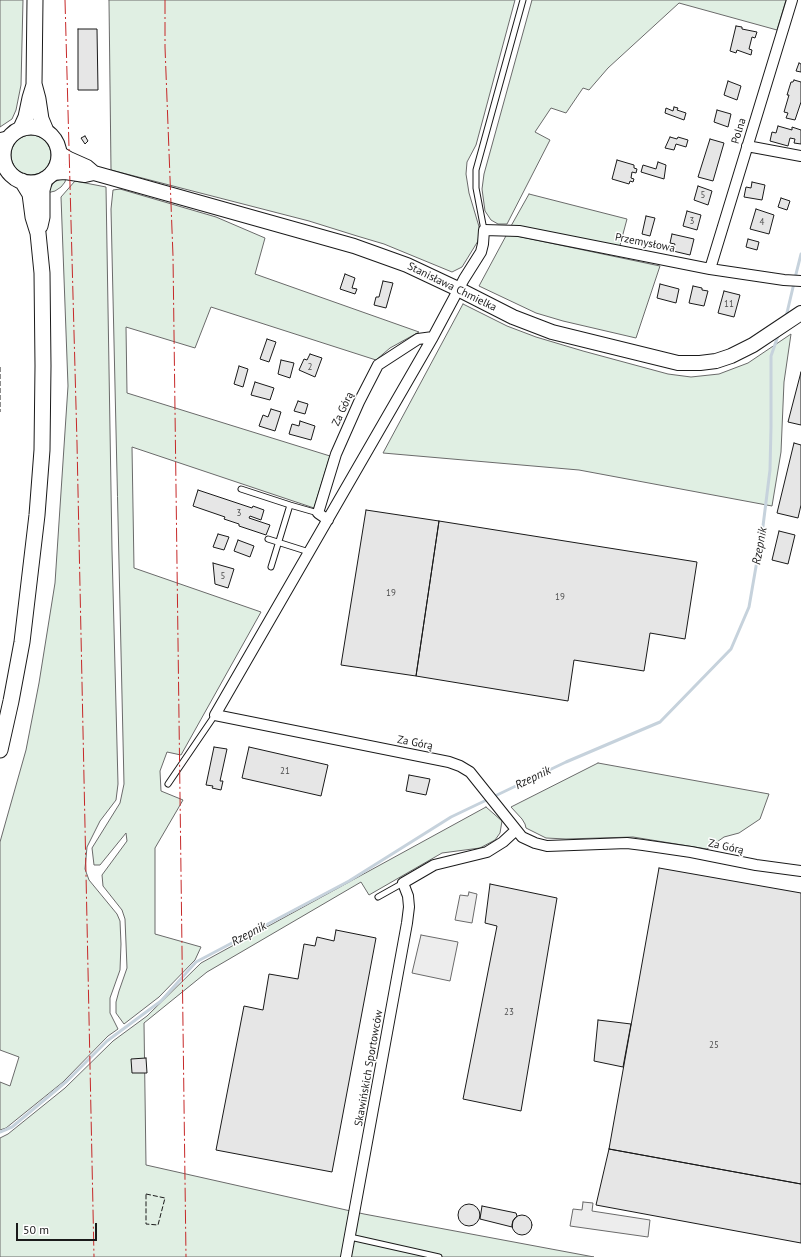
<!DOCTYPE html>
<html>
<head>
<meta charset="utf-8">
<style>
	body { margin:0 }
	#map { position:relative; width:801px; height:1257px; overflow:hidden; background:#fff; font-family:"PT Sans",sans-serif }
	canvas { display:block }
	.scale { position:absolute; left:16px; top:1223px; width:81px; height:18px; box-sizing:border-box; border:2px solid #1a1a1a; border-top:0; padding-left:5px; font-size:12px; line-height:14px; white-space:nowrap; color:#1a1a1a; -webkit-text-stroke:3px #fff; paint-order:stroke }
</style>
</head>
<body>
<div id="map">
<canvas width="801" height="1257"></canvas>
<div class="scale">50 m</div>
</div>
<script>
const context = document.querySelector('canvas').getContext('2d');
context.lineJoin = 'round';
function paint(path, color) {
  context.fillStyle = color;
  context.fill(path, 'evenodd');
}
function shape(rows) {
  const path = new Path2D();
  for (const r of rows) {
    if (r.length === 3) {
      path.moveTo(r[0] + r[2], r[1]);
      path.arc(r[0], r[1], r[2], 0, 2 * Math.PI);
      continue;
    }
    path.moveTo(r[0], r[1]);
    for (let i = 2; i < r.length; i += 2) path.lineTo(r[i], r[i + 1]);
  }
  return path;
}
function strokePath(path, color, width, dash) {
  context.strokeStyle = color;
  context.lineWidth = width;
  context.lineCap = dash ? 'butt' : 'round';
  context.setLineDash(dash || []);
  context.stroke(path);
}
function label(font, color, halo, rows, align = 'center') {
  context.font = font + ' "PT Sans",sans-serif';
  context.lineWidth = 3;
  context.setLineDash([]);
  context.textBaseline = 'middle';
  context.strokeStyle = halo;
  context.fillStyle = color;
  for (const [text, x, y, turn = 0] of rows) {
    context.save();
    context.translate(x, y);
    context.rotate((+turn || 0) * Math.PI / 180);
    context.textAlign = isNaN(turn) ? turn : align;
    if (halo) context.strokeText(text, 0, 0);
    context.fillText(text, 0, 0);
    context.restore();
  }
}
const green = shape([
	[0,0,23,0,21,85,16,110,12,119,0,127,0,0],
	[109,0,515,0,476,145,467,162,466,174,469,193,480,230,478,241,462,267,452,272,384,244,357,236,309,221,111,170,109,0],
	[532,0,786,0,777,30,679,3,608,68,589,90,583,88,566,113,551,108,535,132,550,140,507,224,498,224,491,220,485,211,482,189,484,174,532,0],
	[31,155,20],
	[66,177,65,182,61,187,55,191,47,193,54,182,66,177],
	[75,181,106,187,112,550,118,784,116,800,100,821,87,847,85,869,89,880,117,914,120,921,121,944,120,970,110,998,110,1013,118,1029,108,1036,63,1082,6,1128,0,1130,0,1082,10,1086,19,1057,0,1050,0,842,26,750,39,683,55,583,68,386,61,197,75,181],
	[120,189,216,217,265,238,255,274,419,332,390,348,376,360,211,307,195,348,126,327,127,393,330,456,314,508,132,447,134,568,261,612,181,755,167,752,160,771,161,791,183,800,155,848,155,934,201,947,195,960,159,997,124,1024,116,1013,116,1002,119,991,127,968,125,919,122,910,103,886,102,875,127,841,126,833,100,865,94,865,92,848,120,803,124,784,111,209,113,190,120,189],
	[529,194,627,219,619,249,511,226,529,194],
	[507,234,660,266,636,338,563,321,536,313,479,286,507,234],
	[463,304,507,326,536,337,583,351,668,374,691,377,719,374,748,363,791,334,784,382,781,452,772,506,579,470,383,453,463,304],
	[598,763,769,794,760,819,739,833,724,837,707,849,633,837,566,839,546,838,526,828,525,824,522,819,511,807,598,763],
	[486,807,502,821,500,833,495,840,480,848,442,853,369,895,361,882,207,972,144,1023,146,1165,364,1214,594,1257,0,1257,0,1138,8,1134,65,1088,113,1041,147,1016,201,963,486,807]
]);
const parking = shape([
	[469,892,477,894,472,923,455,920,460,895,468,896,469,892],
	[421,935,458,942,450,981,412,973,421,935],
	[583,1202,593,1203,592,1211,650,1220,648,1237,570,1226,573,1209,582,1210,583,1202]
]);
const stream = shape([
	[795,278,801,254],
	[786,317,794,283],
	[0,1132,12,1127,67,1081,107,1041,161,1001,196,962,349,881,451,817,566,762,660,722,731,649,749,607,763,526,770,470,771,427,771,356,779,333]
]);
const building = shape([
	[736,26,742,27,742,29,757,32,755,38,752,37,749,49,752,50,751,55,737,50,736,53,730,51,736,26],
	[78,29,97,29,98,90,78,90,78,29],
	[799,63,801,64,801,72,796,71,799,63],
	[794,80,801,82,801,102,795,120,786,118,788,113,784,112,789,95,787,95,791,82,793,82,794,80],
	[728,81,741,86,737,100,724,95,728,81],
	[674,107,678,108,677,110,686,113,684,120,665,113,666,108,673,111,674,107],
	[717,110,731,114,728,127,714,122,717,110],
	[778,126,792,130,792,127,801,130,801,144,794,143,795,139,790,138,788,146,770,141,772,132,776,133,778,126],
	[85,136,88,141,85,144,81,138,85,136],
	[670,137,677,139,678,137,688,140,686,147,676,144,674,150,665,148,670,137],
	[710,139,724,143,713,181,698,177,710,139],
	[617,160,634,165,634,168,637,169,636,173,632,172,631,178,634,179,633,182,630,181,629,184,612,179,617,160],
	[658,162,666,165,664,179,641,172,643,165,656,169,658,162],
	[752,182,765,185,762,200,744,197,746,187,751,188,752,182],
	[698,186,712,191,708,205,694,200,698,186],
	[781,198,790,201,787,210,778,207,781,198],
	[756,209,774,215,769,234,750,229,756,209],
	[687,211,701,215,697,230,683,226,687,211],
	[646,216,655,218,650,236,642,234,646,216],
	[672,234,694,239,690,255,673,251,675,244,670,243,672,234],
	[748,239,759,242,757,250,746,247,748,239],
	[345,274,355,278,352,288,357,289,355,294,340,289,345,274],
	[383,281,393,283,386,308,374,305,376,297,379,297,383,281],
	[660,284,679,289,676,303,657,298,660,284],
	[693,286,702,288,702,290,708,291,704,306,689,303,693,286],
	[724,291,740,295,734,317,718,313,724,291],
	[267,339,276,342,269,362,260,359,267,339],
	[310,354,322,358,315,377,299,370,304,359,307,360,310,354],
	[281,360,294,363,290,378,278,374,281,360],
	[239,366,248,369,243,387,234,384,239,366],
	[801,372,801,425,788,422,801,372],
	[255,382,274,388,270,400,251,395,255,382],
	[298,401,308,404,305,414,294,411,298,401],
	[271,409,281,412,275,431,259,426,263,415,268,417,271,409],
	[300,421,315,426,311,440,289,434,292,424,299,426,300,421],
	[794,443,801,445,801,505,798,518,777,513,794,443],
	[198,490,252,508,253,506,264,510,261,520,250,516,249,518,270,525,266,535,239,526,239,524,224,519,225,517,193,506,198,490],
	[366,510,439,521,416,676,341,665,366,510],
	[439,521,697,562,685,639,650,633,644,671,574,660,568,701,416,676,439,521],
	[779,531,795,535,788,564,772,560,779,531],
	[218,534,229,537,224,550,213,547,218,534],
	[238,540,254,546,250,557,234,551,238,540],
	[213,563,234,569,228,588,215,584,213,563],
	[214,747,227,749,220,781,223,781,221,790,212,788,213,786,206,785,214,747],
	[249,747,328,765,321,796,242,778,249,747],
	[409,775,430,779,426,795,406,791,409,775],
	[659,868,801,893,801,1184,609,1149,659,868],
	[490,884,557,898,521,1111,463,1099,497,926,485,923,490,884],
	[336,930,376,938,332,1172,216,1150,244,1006,263,1010,269,974,298,979,304,944,315,946,317,937,334,941,336,930],
	[598,1020,631,1024,623,1067,594,1061,598,1020],
	[146,1058,147,1073,132,1073,131,1059,146,1058],
	[609,1149,801,1184,801,1243,596,1205,609,1149],
	[469,1215,11],
	[482,1206,516,1213,517,1216,513,1221,512,1227,480,1219,482,1206],
	[522,1225,10]
]);
const lane = shape([
	[484,230,476,188,476,170,523,0],
	[241,489,290,505,271,567],
	[290,505,318,513],
	[268,539,309,552],
	[168,784,215,715],
	[378,897,403,883],
	[350,1237,439,1257]
]);
const street = shape([
	[0,138,10,136],
	[747,146,801,156],
	[0,156,3,159],
	[710,269,792,0],
	[801,281,784,280,710,269,519,231,484,230,483,244,481,252,464,279,433,337,215,715,449,762,460,766,470,772,522,837,535,843,547,846,627,843,643,845,691,852,756,865,801,871],
	[328,520,318,513,336,454,359,402,378,365,418,339,433,337],
	[346,1257,407,923,409,907,408,896,403,883,434,865,487,852,503,842,516,830]
]);
const secondary = shape([
	[59,153,69,159,87,167,94,173],
	[52,173,65,172,85,175,94,173,354,246,407,265,458,289,513,317,552,332,678,363,700,363,716,361,731,356,753,345,801,313]
]);
const primary = shape([
	[35,0,34,84,38,99,41,119,46,131],
	[31,155,28],
	[21,128,26,117,30,98,34,85],
	[40,226,42,217,42,190,45,179],
	[0,750,11,701,22,642,37,515,42,450,43,366,42,273,38,233,33,217,30,194,22,181]
]);
const fence = shape([
	[0,367,0,412],
	[146,1194,165,1198,158,1225,146,1224,146,1194]
]);
const power = shape([
	[65,0,77,443,94,1257],
	[165,0,165,47,173,256,186,1257]
]);
const numberNames = [
	["5",703,195],
	["3",692,221],
	["4",762,222],
	["11",729,304],
	["2",310,367],
	["3",239,513],
	["5",223,576],
	["19",391,593],
	["19",560,597],
	["21",285,771],
	["23",509,1012],
	["25",714,1045]
];
const streetNames = [
	["Polna",739,131,-73],
	["Przemysłowa",645,243,11],
	["Stanisława Chmielka",452,287,26],
	["Za Górą",343,409,-65],
	["Za Górą",415,743,11],
	["Za Górą",726,847,12],
	["Skawińskich Sportowców",369,1068,-80]
];
const waterNames = [
	["Rzepnik",760,546,-80],
	["Rzepnik",533,778,-26],
	["Rzepnik",249,934,-28]
];
paint(green, '#e0efe3');
strokePath(green, '#6a6a6a', 1);
paint(parking, '#ededed');
strokePath(parking, '#6a6a6a', 1);
strokePath(stream, '#c6d2dc', 3);
paint(building, '#e6e6e6');
strokePath(building, '#1a1a1a', 1);
strokePath(lane, '#1a1a1a', 7);
strokePath(street, '#1a1a1a', 12);
strokePath(secondary, '#1a1a1a', 16);
strokePath(primary, '#1a1a1a', 17);
strokePath(lane, '#fff', 5);
strokePath(street, '#fff', 10);
strokePath(secondary, '#fff', 14);
strokePath(primary, '#fff', 15);
strokePath(fence, '#1a1a1a', 1, [5, 2]);
strokePath(power, '#c62828', 1, [14, 3, 2, 3]);
label('9px', '#4d4d4d', null, numberNames);
label('11px', '#1a1a1a', '#fff', streetNames);
label('italic 12px', '#1a1a1a', '#fff', waterNames);
</script>
</body>
</html>
